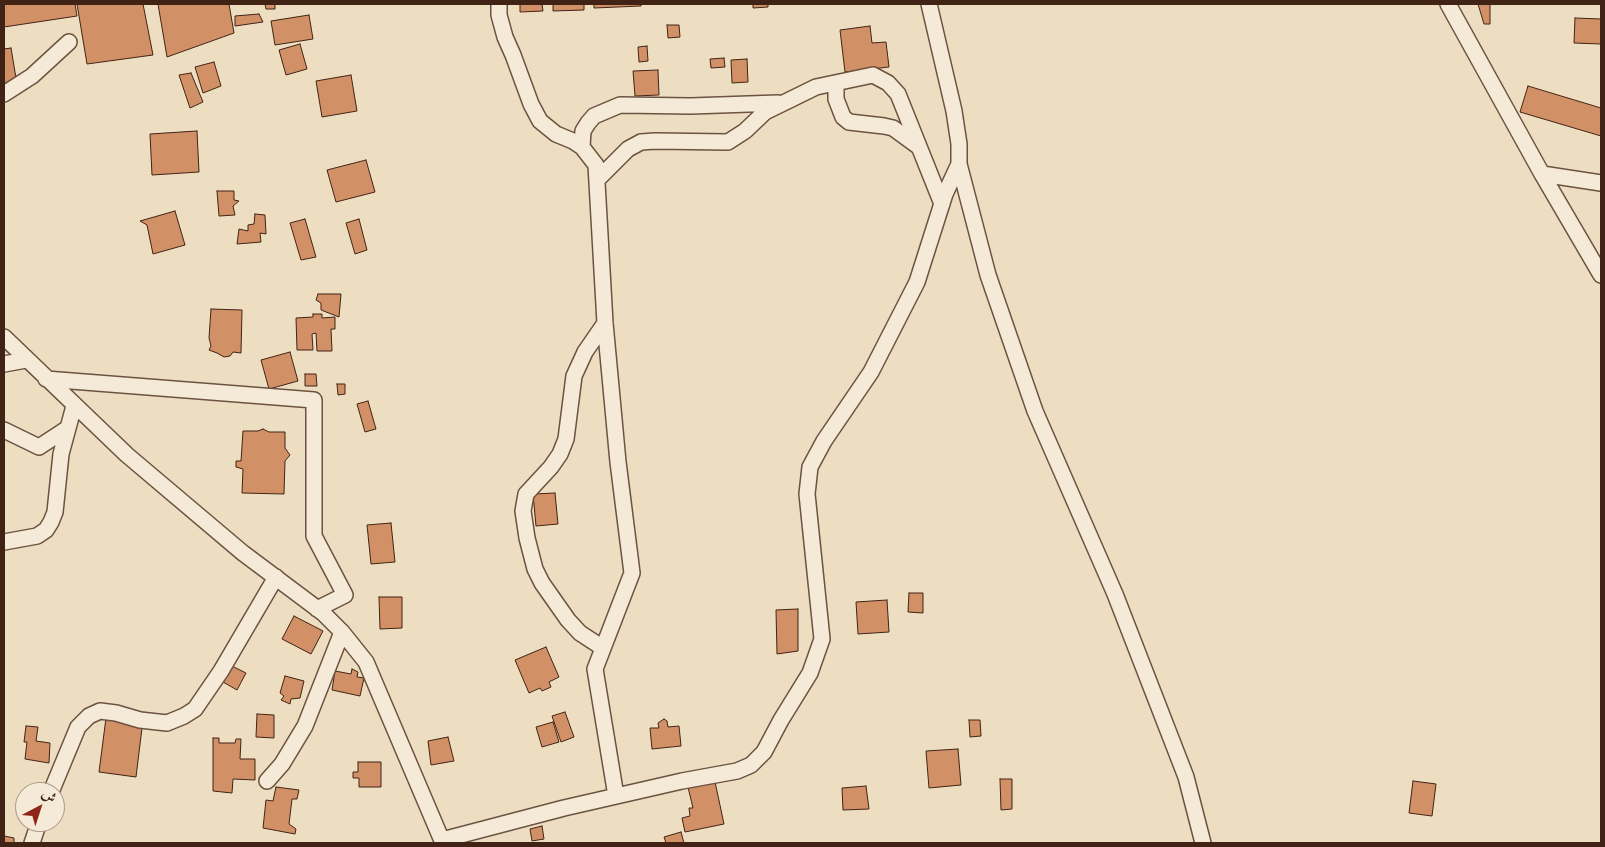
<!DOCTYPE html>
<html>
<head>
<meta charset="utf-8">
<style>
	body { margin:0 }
	#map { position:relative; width:1605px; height:847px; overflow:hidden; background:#eedec1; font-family:"Old Standard TT",Amiri,serif }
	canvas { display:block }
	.frame { position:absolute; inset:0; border:5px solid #412316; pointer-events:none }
	.north { position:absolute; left:15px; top:782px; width:50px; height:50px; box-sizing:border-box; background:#f4ead7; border:1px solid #ac9a8a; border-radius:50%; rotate:40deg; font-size:14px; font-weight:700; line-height:20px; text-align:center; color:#412316 }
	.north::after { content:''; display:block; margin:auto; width:18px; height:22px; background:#8f2418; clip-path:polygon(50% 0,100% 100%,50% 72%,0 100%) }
</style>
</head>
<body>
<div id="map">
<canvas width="1605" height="847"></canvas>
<div class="frame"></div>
<div class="north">ش</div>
</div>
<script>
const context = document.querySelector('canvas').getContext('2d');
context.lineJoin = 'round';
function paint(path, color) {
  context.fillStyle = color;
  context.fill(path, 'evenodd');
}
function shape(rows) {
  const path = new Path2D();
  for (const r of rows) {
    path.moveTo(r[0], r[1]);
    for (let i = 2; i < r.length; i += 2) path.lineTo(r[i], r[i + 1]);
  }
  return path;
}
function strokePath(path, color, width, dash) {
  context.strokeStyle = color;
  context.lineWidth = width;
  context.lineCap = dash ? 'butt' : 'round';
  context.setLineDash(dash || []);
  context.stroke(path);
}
const building = shape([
	[4,4,75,4,77,16,4,27,4,4],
	[77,4,143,4,153,55,87,64,77,4],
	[158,4,229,4,234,33,167,57,158,4],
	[265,4,275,4,275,9,266,9,265,4],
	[520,4,542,4,543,11,520,12,520,4],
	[553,4,584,4,584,10,553,11,553,4],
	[594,4,641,4,641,6,594,8,594,4],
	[753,4,768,4,768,7,753,8,753,4],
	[1478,4,1490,4,1490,24,1484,24,1478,4],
	[259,14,263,22,235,26,235,16,259,14],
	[309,15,313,39,275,45,271,21,309,15],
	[1575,18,1601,19,1601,44,1574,43,1575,18],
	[667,25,679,25,680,37,668,38,667,25],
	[870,26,872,43,886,42,889,67,845,72,840,30,870,26],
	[300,44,307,69,286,75,279,50,300,44],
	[647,46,648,61,639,62,638,47,647,46],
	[11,48,17,84,4,86,4,49,11,48],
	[724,58,725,67,711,68,710,59,724,58],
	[747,59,748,82,732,83,731,60,747,59],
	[214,62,221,86,203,93,195,67,214,62],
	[658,70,659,95,635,96,633,71,658,70],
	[191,73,203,102,190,108,179,75,191,73],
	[351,75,357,111,322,117,316,81,351,75],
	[1528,86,1601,108,1601,136,1520,112,1528,86],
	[197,131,199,172,152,175,150,134,197,131],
	[366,160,375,192,336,202,327,170,366,160],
	[217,191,234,191,234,200,239,201,233,206,235,215,219,216,217,191],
	[175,211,185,245,153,254,147,225,140,221,175,211],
	[255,214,265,215,266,234,260,233,261,242,237,244,239,229,248,231,248,225,254,224,255,214],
	[305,219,316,257,301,260,290,223,305,219],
	[359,219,367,250,355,254,346,223,359,219],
	[318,294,341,294,339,317,321,310,321,303,316,300,318,294],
	[211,309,242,310,241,353,233,352,230,356,224,357,217,353,209,350,211,346,209,338,211,309],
	[313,314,322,314,322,318,335,317,335,329,331,329,332,351,317,351,316,333,312,334,313,350,297,350,296,318,313,317,313,314],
	[290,352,298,381,269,389,261,360,290,352],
	[305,374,316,374,317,386,305,386,305,374],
	[337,384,345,384,345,394,338,395,337,384],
	[368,401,376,429,365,432,357,404,368,401],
	[263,429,269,432,285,432,285,448,290,455,285,461,284,494,242,493,243,469,236,467,236,461,241,461,243,431,258,431,263,429],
	[555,493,558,524,536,526,533,494,555,493],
	[391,523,395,562,371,564,367,525,391,523],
	[909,593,923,593,923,613,908,612,909,593],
	[379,597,402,597,402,628,380,629,379,597],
	[887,600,889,632,858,634,856,602,887,600],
	[798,609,798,651,777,654,776,610,798,609],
	[294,616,323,631,311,654,282,639,294,616],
	[546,647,559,677,549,682,551,687,542,691,540,688,529,693,515,660,546,647],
	[232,666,246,673,237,690,223,682,232,666],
	[352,669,358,672,357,677,364,678,360,696,332,690,335,671,351,674,352,669],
	[285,676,304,681,300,698,291,699,290,704,281,700,284,696,280,693,285,676],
	[565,712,574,737,561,742,552,716,565,712],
	[257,714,274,715,274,738,256,737,257,714],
	[106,718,143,720,136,777,99,772,106,718],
	[664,719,667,721,668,727,679,726,681,746,652,749,650,728,659,728,658,723,664,719],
	[969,720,980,720,981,736,970,737,969,720],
	[553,722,559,742,542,747,536,727,553,722],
	[26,726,38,727,36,741,50,743,49,763,25,759,27,742,24,742,26,726],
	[448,737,454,761,431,765,428,741,448,737],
	[213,738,219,738,219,743,235,743,236,739,241,739,240,759,255,759,255,780,233,779,232,793,213,791,213,738],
	[958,749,961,785,929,788,926,751,958,749],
	[358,762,381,762,381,787,359,787,359,778,353,778,353,772,358,772,358,762],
	[714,777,724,824,685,832,682,818,690,816,689,808,693,808,687,783,714,777],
	[1000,779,1012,779,1012,809,1001,810,1000,779],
	[1413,781,1436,784,1432,816,1409,813,1413,781],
	[866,786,869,809,843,810,842,788,866,786],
	[276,787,299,790,297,799,292,799,289,824,296,829,295,834,263,828,266,800,273,801,276,787],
	[542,826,544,839,532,841,530,829,542,826],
	[681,832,684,843,666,843,664,837,681,832],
	[4,836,14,838,14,843,4,843,4,836]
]);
const minor = shape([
	[499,4,499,15,505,37,513,55,531,104,540,121,556,134,573,141,582,147,596,165,605,323,618,462,632,573,595,669,616,796],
	[1448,4,1542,174,1601,275],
	[836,83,836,99,843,117,849,122,884,126,893,128,919,147],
	[4,94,32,76,69,42],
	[582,147,583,131,588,123,594,116,620,105,691,106,778,103],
	[959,164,988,275,1035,411,1115,594,1186,777,1203,843],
	[1542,174,1601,183],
	[597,180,628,149,641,142,655,141,728,142,745,131,765,112,816,87,873,75,888,83,898,94,942,204],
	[4,337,127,455,243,553,323,613,342,632,366,662,443,843],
	[4,364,26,360],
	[46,379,314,400,314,536,345,595,317,609],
	[4,430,39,447,68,428],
	[4,542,37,536,46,530,51,522,55,512,61,454,74,406],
	[603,648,580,633,568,620,542,583,535,569,527,538,523,511,526,494,551,467,560,454,566,439,574,376,585,352,605,323],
	[267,781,282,764,305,726,342,632],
	[51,792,78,727,89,716,100,711,116,713,140,720,167,723,184,716,195,709,221,671,276,577],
	[442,840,564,808,682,781,737,771,751,765,764,752,781,720,810,673,822,639,807,494,810,467,824,441,871,372,917,282,945,194,959,164,959,144,954,111,929,4],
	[32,843,39,822]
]);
paint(building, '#d19065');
strokePath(building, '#412316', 1);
strokePath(minor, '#6c5241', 18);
strokePath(minor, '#f4ead7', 15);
</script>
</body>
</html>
